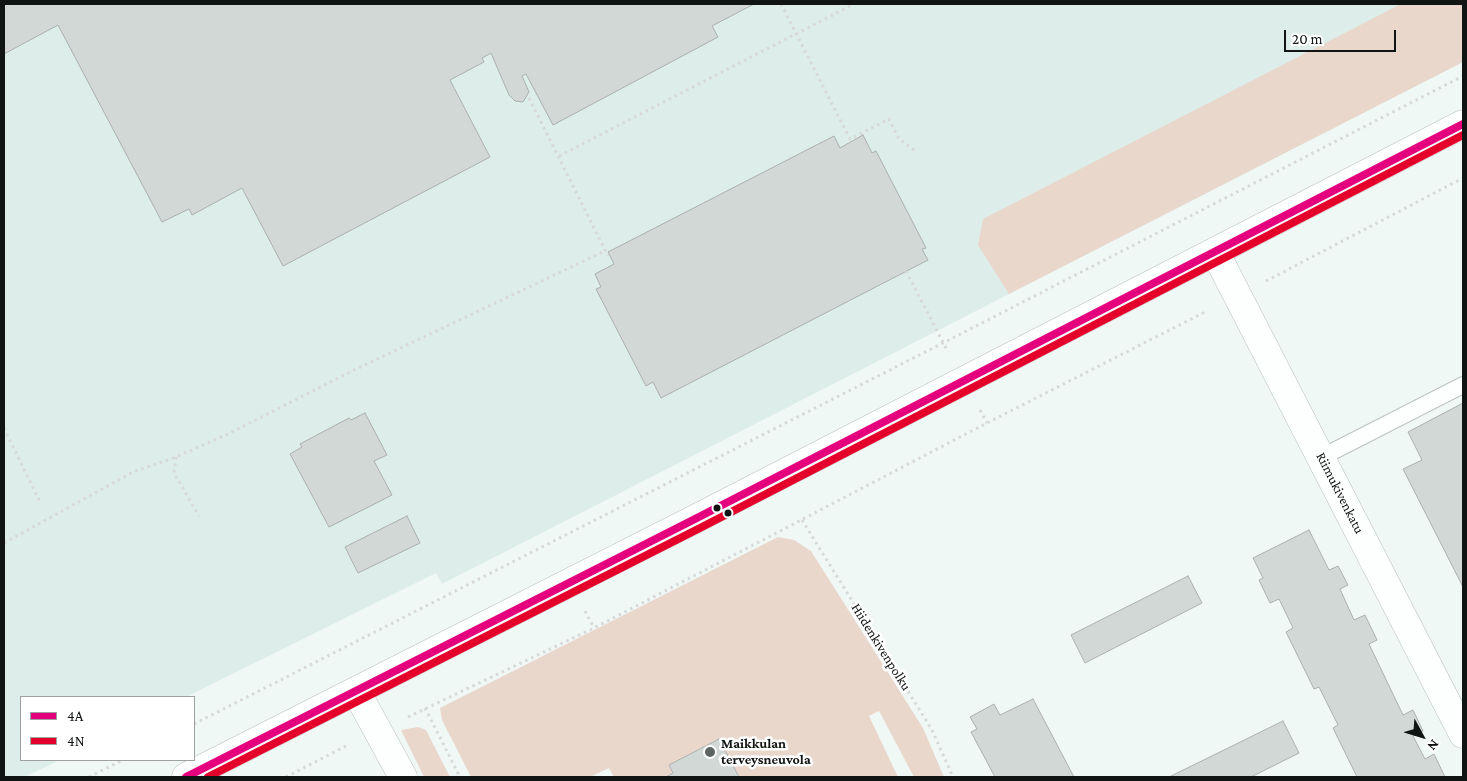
<!DOCTYPE html>
<html>
<head>
<meta charset="utf-8">
<style>
	body { margin:0 }
	#map { position:relative; width:1467px; height:781px; overflow:hidden; background:#f0f8f6; font-family:"Crimson Pro",serif }
	canvas { display:block }
	.frame { position:absolute; inset:0; border:5px solid #101413; pointer-events:none }
	.legend { position:absolute; left:20px; top:696px; width:175px; height:65px; box-sizing:border-box; background:#fff; border:1px solid #9fa1a1; margin:0; padding:6px 9px; list-style:none; font-size:15px; color:#101413 }
	.legend li { display:flex; align-items:center; gap:10px; height:25px }
	.legend b { width:25px; border:1px solid #9fa1a1 }
	.north { position:absolute; left:1397px; top:711px; width:50px; height:50px; -webkit-text-stroke:4px #fff; paint-order:stroke; rotate:129deg; font-size:14px; font-weight:700; line-height:20px; text-align:center; color:#101413 }
	.north::after { content:''; display:block; margin:auto; width:18px; height:22px; background:#101413; clip-path:polygon(50% 0,100% 100%,50% 72%,0 100%) }
	.scale { position:absolute; left:1284px; top:30px; width:112px; height:22px; box-sizing:border-box; border:2px solid #101413; border-top:0; padding-left:6px; font-size:15px; line-height:18px; white-space:nowrap; color:#101413; -webkit-text-stroke:4px #fff; paint-order:stroke }
</style>
</head>
<body>
<div id="map">
<canvas width="1467" height="781"></canvas>
<div class="frame"></div>
<ul class="legend">
<li><b style="height:6px;background:#e5007d"></b>4A</li>
<li><b style="height:6px;background:#e4002b"></b>4N</li>
</ul>
<div class="north">N</div>
<div class="scale">20 m</div>
</div>
<script>
const context = document.querySelector('canvas').getContext('2d');
context.lineJoin = 'round';
function paint(path, color) {
  context.fillStyle = color;
  context.fill(path, 'evenodd');
}
function shape(rows) {
  const path = new Path2D();
  for (const r of rows) {
    path.moveTo(r[0], r[1]);
    for (let i = 2; i < r.length; i += 2) path.lineTo(r[i], r[i + 1]);
  }
  return path;
}
function strokePath(path, color, width, dash) {
  context.strokeStyle = color;
  context.lineWidth = width;
  context.lineCap = dash ? 'butt' : 'round';
  context.setLineDash(dash || []);
  context.stroke(path);
}
function label(font, color, halo, rows, align = 'center') {
  context.font = font + ' "Crimson Pro",serif';
  context.lineWidth = 5;
  context.setLineDash([]);
  context.textBaseline = 'middle';
  context.strokeStyle = halo;
  context.fillStyle = color;
  for (const [text, x, y, turn = 0] of rows) {
    context.save();
    context.translate(x, y);
    context.rotate((+turn || 0) * Math.PI / 180);
    context.textAlign = isNaN(turn) ? turn : align;
    if (halo) context.strokeText(text, 0, 0);
    context.fillText(text, 0, 0);
    context.restore();
  }
}
const built = shape([
	[4,4,1463,4,1463,62,442,584,436,573,186,697,21,697,21,760,60,760,24,777,4,777]
]);
const green = shape([
	[1401,4,1463,4,1463,62,1009,294,978,245,983,219],
	[778,537,794,540,811,551,923,728,944,777,914,777,879,711,869,716,898,777,739,777,719,739,669,765,673,773,666,777,614,777,609,768,590,777,471,777,442,720,440,708],
	[418,727,426,730,450,777,424,777,401,730]
]);
const building = shape([
	[4,4,754,4,712,26,718,37,553,125,526,74,522,76,529,92,523,102,515,101,509,95,491,53,482,58,484,62,450,80,490,157,283,266,242,188,192,215,189,209,162,222,58,25,4,54,4,4],
	[863,135,872,153,876,151,926,248,922,249,928,260,661,398,653,382,646,386,596,289,601,287,595,274,614,264,608,252,834,136,840,148,863,135],
	[1463,403,1463,587,1403,469,1422,460,1408,432,1463,403],
	[365,413,387,455,374,461,392,495,329,527,290,454,302,447,300,444,349,418,351,420,365,413],
	[407,516,420,543,358,573,345,547,407,516],
	[1309,530,1329,570,1338,566,1348,585,1340,589,1354,620,1365,615,1377,640,1369,644,1403,715,1413,710,1423,731,1413,736,1425,759,1434,754,1445,777,1357,777,1333,728,1338,725,1319,687,1314,689,1286,632,1293,628,1279,599,1270,603,1259,580,1263,578,1253,558,1309,530],
	[1188,576,1202,603,1085,663,1071,635,1188,576],
	[1033,699,1074,777,995,777,971,732,977,729,970,717,994,704,1000,715,1033,699],
	[1283,721,1299,753,1251,777,1169,777,1283,721],
	[719,739,739,777,666,777,673,773,669,765,719,739]
]);
const path = shape([
	[781,4,850,139,889,119,899,139,917,152],
	[529,98,608,256],
	[559,156,854,4],
	[906,271,948,352],
	[1266,281,1463,178],
	[980,410,987,423],
	[4,428,41,504],
	[176,457,174,473,199,516],
	[802,520,932,730,953,777],
	[4,543,133,472,176,457,228,434,352,371,605,251],
	[585,611,594,628],
	[425,708,460,777],
	[408,717,594,628,987,423,1207,311],
	[194,724,943,343,1463,76],
	[89,777,123,760],
	[286,777,348,745]
]);
const service = shape([
	[1322,457,1463,385]
]);
const minor = shape([
	[1215,252,1463,734],
	[356,691,403,777]
]);
const tertiary = shape([
	[186,777,693,520,1463,124]
]);
const bus1 = shape([
	[186,777,693,520,1463,124]
]);
const bus2 = shape([
	[208,777,698,529,1463,135]
]);
const markers = [
	[717,508,4.5,"#101413"],
	[728,513,4.5,"#101413"],
	[710,752,6,"#5e6462"]
];
const streetNames = [
	["Riimukivenkatu",1340,493,63],
	["Hiidenkivenpolku",881,647,58]
];
const poiNames = [
	["Maikkulan",721,744],
	["terveysneuvola",721,760]
];
paint(built, '#ddede9');
paint(green, '#e9d7cc');
paint(building, '#d2d8d6');
strokePath(building, '#abb0af', 1);
strokePath(service, '#bbc2c0', 18);
strokePath(minor, '#bbc2c0', 29);
strokePath(tertiary, '#bbc2c0', 29);
strokePath(path, '#d6d9d7', 3, [2.5, 4]);
strokePath(service, '#fdfefe', 16);
strokePath(minor, '#fdfefe', 28);
strokePath(tertiary, '#fdfefe', 28);
strokePath(bus1, '#e5007d', 8);
strokePath(bus2, '#e4002b', 8);
for (const [x, y, r, color] of markers) {
  const dot = new Path2D();
  dot.arc(x, y, r, 0, 2 * Math.PI);
  context.fillStyle = color;
  context.fill(dot);
  strokePath(dot, '#fff', 2);
}
label('14px', '#101413', '#fff', streetNames);
label('bold 14px', '#101413', '#fff', poiNames, 'left');
</script>
</body>
</html>
